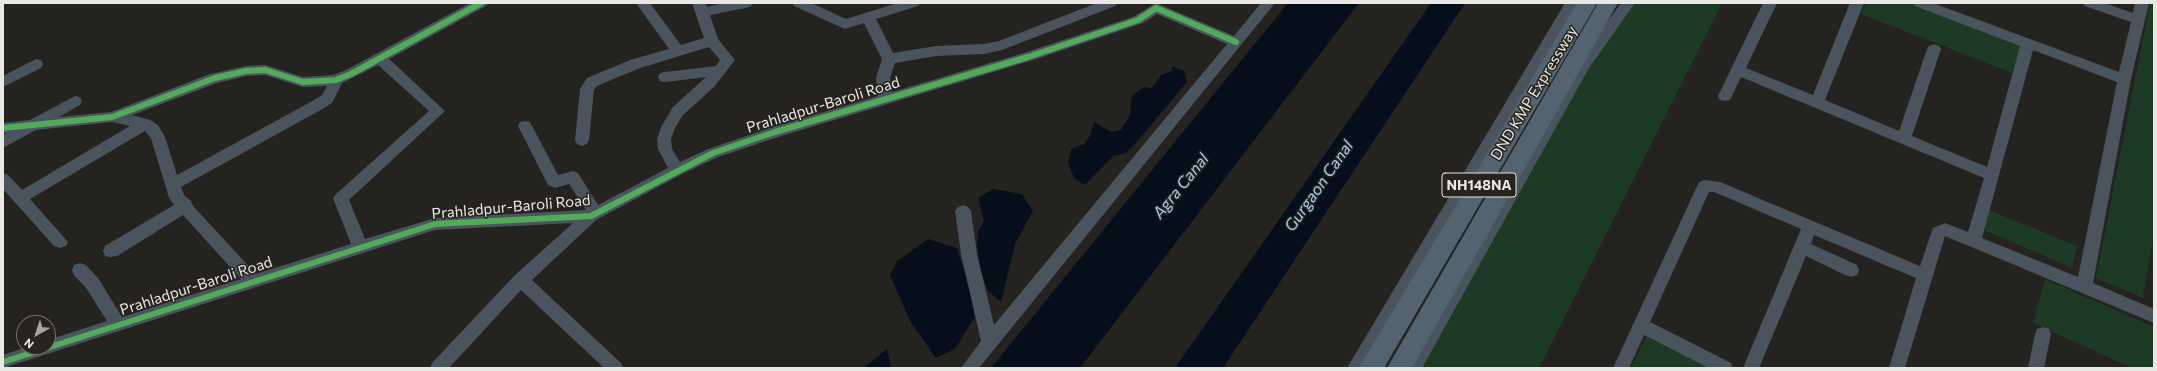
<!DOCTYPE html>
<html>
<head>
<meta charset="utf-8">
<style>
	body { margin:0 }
	#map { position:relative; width:2157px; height:371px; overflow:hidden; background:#252320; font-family:Commissioner,sans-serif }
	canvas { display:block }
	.frame { position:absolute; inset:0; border:4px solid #eae8e4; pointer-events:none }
	.north { position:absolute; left:16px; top:315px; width:40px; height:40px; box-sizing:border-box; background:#27241e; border:1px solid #75726d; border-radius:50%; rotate:219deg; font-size:11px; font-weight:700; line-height:16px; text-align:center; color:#eae8e4 }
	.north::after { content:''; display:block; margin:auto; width:14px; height:18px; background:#a5a39f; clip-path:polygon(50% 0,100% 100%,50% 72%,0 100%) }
</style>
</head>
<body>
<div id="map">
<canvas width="2157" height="371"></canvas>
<div class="frame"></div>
<div class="north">N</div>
</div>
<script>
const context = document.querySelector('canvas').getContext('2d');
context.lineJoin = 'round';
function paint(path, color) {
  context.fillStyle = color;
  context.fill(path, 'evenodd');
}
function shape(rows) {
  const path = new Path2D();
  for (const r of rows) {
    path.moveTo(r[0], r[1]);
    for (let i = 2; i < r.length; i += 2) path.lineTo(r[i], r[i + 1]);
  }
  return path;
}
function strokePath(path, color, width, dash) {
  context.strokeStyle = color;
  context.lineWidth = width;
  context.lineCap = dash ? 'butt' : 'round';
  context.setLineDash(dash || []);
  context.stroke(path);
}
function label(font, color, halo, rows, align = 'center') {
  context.font = font + ' Commissioner,sans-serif';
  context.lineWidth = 3;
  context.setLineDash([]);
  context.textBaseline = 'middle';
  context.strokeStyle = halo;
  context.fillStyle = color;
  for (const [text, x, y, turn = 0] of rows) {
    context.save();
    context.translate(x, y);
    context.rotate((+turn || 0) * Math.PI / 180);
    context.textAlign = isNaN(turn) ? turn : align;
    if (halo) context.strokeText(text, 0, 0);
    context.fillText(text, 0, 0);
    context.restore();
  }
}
const green = shape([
	[1625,3,1722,3,1539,368,1419,368],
	[1866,3,1910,3,2021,45,2012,73,1861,14],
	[2150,3,2154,3,2154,231,2143,298,2096,278],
	[1989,210,2077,246,2072,268,1984,230],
	[2045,279,2154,327,2154,368,2132,368,2033,323],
	[1647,335,1712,368,1631,368]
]);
const water = shape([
	[1288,3,1359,3,1080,368,991,368],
	[1431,3,1465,3,1223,368,1175,368],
	[1172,66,1184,71,1187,82,1134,145,1126,153,1113,156,1085,185,1074,178,1068,163,1071,149,1084,144,1090,136,1094,122,1111,132,1121,130,1130,115,1131,100,1134,94,1144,87,1152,88,1161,75,1172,71],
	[993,189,1022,194,1033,211,1015,244,1001,302,988,291,985,283,980,268,977,244,978,232,984,221,978,198],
	[928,239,957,248,970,290,975,317,955,349,936,358,910,321,890,275,897,261],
	[887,349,891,368,859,368,864,368]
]);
const minor = shape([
	[470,3,488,3,486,6,389,59,445,111,349,200,365,239,435,218,586,210,569,184,555,188,548,185,518,126,520,122,525,121,530,122,558,175,573,171,578,173,598,205,668,168,658,149,657,139,661,127,673,107,706,77,665,82,660,81,658,77,660,73,665,72,716,66,720,60,709,47,640,68,597,86,594,90,589,140,587,144,582,146,577,144,575,140,580,89,587,78,630,60,669,49,636,3,650,3,681,45,704,38,692,3,706,3,707,7,724,3,753,3,751,6,746,8,710,15,718,39,735,60,714,87,683,115,675,128,671,139,672,149,680,162,708,149,770,128,878,96,876,78,882,59,864,23,845,29,794,6,792,3,811,3,846,19,898,3,920,3,918,6,876,19,893,53,936,46,984,44,999,41,1097,3,1117,3,1115,6,1002,50,984,54,936,56,895,63,890,78,892,92,1024,53,1133,17,1156,3,1234,36,1261,3,1275,3,979,368,961,368,981,341,961,254,955,211,958,207,963,205,968,207,971,211,977,254,994,325,1227,44,1157,14,1143,23,1033,60,778,137,718,157,682,174,596,220,532,280,621,363,623,368,604,368,521,290,449,368,430,368,432,363,515,275,573,223,435,230,3,368,3,355,27,347,48,347,48,340,107,321,86,288,74,275,72,270,74,265,80,263,86,265,98,278,122,317,241,279,183,215,117,256,111,257,105,256,103,251,105,246,174,205,169,198,151,138,145,131,30,199,68,242,66,246,60,248,54,246,3,189,3,173,8,175,22,190,130,126,112,122,36,130,3,148,3,135,7,133,3,133,3,123,30,120,75,96,80,97,82,101,80,105,59,117,111,112,210,74,246,66,265,65,303,77,333,75,346,70,470,3],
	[378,65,429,111,336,194,333,198,351,244,256,274,193,206,191,201,184,195,181,187,326,107,332,103,342,83,378,65],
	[265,75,303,87,327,86,322,95,316,99,177,175,165,137,158,125,150,120,132,115,217,83,246,76,265,75],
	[1565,3,1579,3,1364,368,1347,368,1565,3],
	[1621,3,1635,3,1589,68,1422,368,1405,368,1579,61,1621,3],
	[1763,3,1777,3,1746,68,1813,95,1850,3,1864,3,1825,100,1899,131,1927,49,1929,46,1934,44,1939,46,1941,49,1912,136,1987,167,2020,46,1915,6,1913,3,1933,3,2119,72,2131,22,2085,6,2083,3,2104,3,2133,13,2135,3,2149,3,2131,79,2093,283,2154,309,2154,323,1945,236,1905,368,1889,368,1916,278,1814,235,1811,244,1857,265,1859,270,1857,275,1851,277,1845,275,1806,256,1759,368,1743,368,1801,229,1714,192,1709,192,1650,322,1731,363,1733,368,1709,368,1644,335,1629,368,1613,368,1699,182,1704,180,1720,182,1920,266,1933,228,1945,223,1968,232,1984,178,1741,77,1730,100,1725,101,1720,100,1718,96,1763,3],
	[2033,50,2117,82,2078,277,1982,238,2033,50],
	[36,59,41,60,43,64,41,68,3,87,3,76,36,59],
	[2043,327,2049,329,2051,334,2044,368,2028,368,2035,334,2037,329,2043,327]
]);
const highway = shape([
	[1577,3,1597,3,1384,368,1359,368,1577,3],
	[1598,3,1618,3,1412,368,1387,368,1598,3]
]);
const cycleway = shape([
	[3,128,112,117,215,78,246,71,265,70,303,82,336,80,351,74,481,3],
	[3,362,435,224,591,216,713,153,775,132,1028,57,1138,20,1156,8,1236,42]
]);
const shields = [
	[1479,185,74]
];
const shieldNames = [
	["NH148NA",1479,185]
];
const streetNames = [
	["DND KMP Expressway",1534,93,-59],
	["Prahladpur-Baroli Road",823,105,-17],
	["Prahladpur-Baroli Road",511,207,-5],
	["Prahladpur-Baroli Road",196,286,-18]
];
const waterNames = [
	["Agra Canal",1181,186,-51],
	["Gurgaon Canal",1319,186,-55]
];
paint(green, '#1d3a25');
paint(water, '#040f1b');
paint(minor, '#4a545e');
paint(highway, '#53636f');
strokePath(cycleway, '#51ab58', 6);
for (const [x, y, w] of shields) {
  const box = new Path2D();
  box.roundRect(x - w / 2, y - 12, w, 24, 3);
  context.fillStyle = '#27241e';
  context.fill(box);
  strokePath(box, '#eae8e4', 1);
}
label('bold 14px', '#eae8e4', null, shieldNames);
label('15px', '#eae8e4', '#27241e', streetNames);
label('italic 16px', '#9fcdf3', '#27241e', waterNames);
</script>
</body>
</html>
